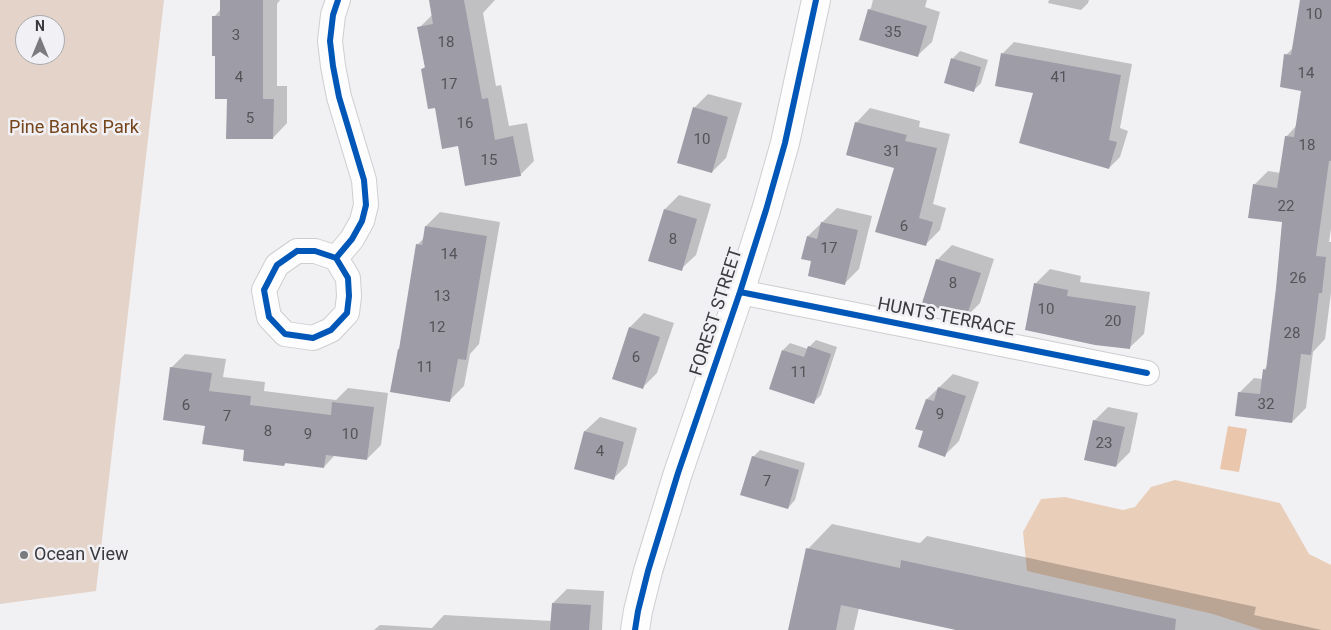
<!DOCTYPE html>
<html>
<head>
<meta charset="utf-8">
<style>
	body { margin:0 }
	#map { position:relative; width:1331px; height:630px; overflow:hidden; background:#f1f1f4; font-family:Roboto,sans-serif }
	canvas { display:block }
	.north { position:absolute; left:15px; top:15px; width:50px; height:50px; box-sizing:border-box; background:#f0f0f5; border:1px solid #a8a8ab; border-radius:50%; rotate:0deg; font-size:14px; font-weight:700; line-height:20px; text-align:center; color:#3b3b3d }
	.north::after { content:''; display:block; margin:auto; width:18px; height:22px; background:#7b7b7d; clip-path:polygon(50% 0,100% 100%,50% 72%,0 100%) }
</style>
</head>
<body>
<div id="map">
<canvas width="1331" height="630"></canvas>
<div class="north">N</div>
</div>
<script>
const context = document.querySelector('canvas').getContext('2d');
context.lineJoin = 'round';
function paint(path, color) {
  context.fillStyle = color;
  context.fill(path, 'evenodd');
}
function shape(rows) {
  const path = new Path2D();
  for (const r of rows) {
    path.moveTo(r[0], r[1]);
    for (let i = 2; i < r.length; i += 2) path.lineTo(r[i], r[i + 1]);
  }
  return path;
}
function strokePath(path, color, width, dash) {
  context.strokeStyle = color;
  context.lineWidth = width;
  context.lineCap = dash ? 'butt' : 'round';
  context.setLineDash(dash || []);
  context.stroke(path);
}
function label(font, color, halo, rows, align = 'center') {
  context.font = font + ' Roboto,sans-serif';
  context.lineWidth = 5;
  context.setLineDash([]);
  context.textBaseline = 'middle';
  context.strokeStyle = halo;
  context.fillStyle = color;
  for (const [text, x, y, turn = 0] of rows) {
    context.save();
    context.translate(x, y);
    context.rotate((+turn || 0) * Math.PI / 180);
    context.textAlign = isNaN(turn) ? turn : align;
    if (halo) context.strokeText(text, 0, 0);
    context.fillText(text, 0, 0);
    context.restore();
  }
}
const green = shape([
	[0,0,164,0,96,591,0,604],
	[25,25,55,25,55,55,25,55]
]);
const forest = shape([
	[1175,480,1280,503,1309,554,1331,565,1331,630,1262,630,1213,614,1027,571,1023,532,1041,499,1065,497,1123,510,1135,507,1151,487]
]);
const water = shape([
	[1228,426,1247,429,1239,472,1220,469]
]);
const shadow = shape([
	[221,0,280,0,277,4,277,86,287,86,287,123,273,138,228,98,216,55,214,17,221,9],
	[430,0,495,0,483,13,496,86,501,85,509,126,527,123,534,161,520,175,459,145,436,106,422,69,426,66,419,28,433,14],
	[873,0,927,0,925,7,940,12,932,42,917,56,869,10,871,8],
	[1049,0,1089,0,1088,3,1081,10,1048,3],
	[1301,0,1331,0,1331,229,1329,242,1331,242,1331,293,1325,339,1313,352,1306,408,1292,422,1240,392,1254,378,1263,379,1264,370,1268,365,1284,221,1254,185,1268,171,1281,173,1286,137,1297,125,1303,90,1286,55,1294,47],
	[1014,42,1132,64,1120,128,1128,131,1120,157,1109,168,1034,92,1003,53],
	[960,51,988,60,981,83,974,90,953,58],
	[708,94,742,103,726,158,712,172,694,108],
	[870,108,920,121,919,127,950,134,933,204,946,208,940,230,925,245,896,167,856,123],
	[679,195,711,204,696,255,681,269,650,260,665,209],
	[837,208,872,216,859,269,845,283,812,260,802,258,808,236],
	[440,212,500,222,479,344,470,354,464,386,450,400,400,348,417,245,424,238,426,226],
	[952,245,994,259,980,303,966,317,923,303,938,259],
	[1050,269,1081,276,1080,282,1150,292,1144,334,1129,348,1027,329,1036,283],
	[644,313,674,323,657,373,643,387,630,327],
	[816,340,837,347,821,395,814,402,783,350,790,343,808,349,809,347],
	[185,354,226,359,223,377,265,382,264,391,336,400,348,388,388,393,381,445,367,459,335,455,324,467,287,462,284,465,246,449,206,425,171,368],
	[953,374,979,382,959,441,945,455,925,431,927,399],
	[1108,407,1138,413,1130,452,1116,466,1094,421],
	[600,417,637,428,627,465,613,479,585,431],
	[760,450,805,463,795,500,788,508,753,457],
	[832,524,920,543,927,536,1256,607,1254,615,1322,630,962,630,859,608,854,630,790,630,808,549],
	[567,589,604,591,602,630,374,630,380,625,432,628,444,615,552,621,553,603]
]);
const building = shape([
	[220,0,263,0,263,99,274,99,273,139,226,139,227,99,215,99,215,56,212,56,212,16,220,16],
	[429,0,464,0,482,99,488,98,495,140,513,136,521,176,465,186,458,146,442,149,435,108,428,109,421,69,425,68,417,27,433,24],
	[1300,0,1331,0,1331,161,1329,161,1316,256,1326,257,1322,293,1319,293,1311,355,1301,354,1292,423,1235,416,1238,392,1260,394,1263,369,1266,370,1276,288,1282,222,1248,218,1253,184,1277,188,1285,136,1294,137,1301,91,1280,87,1284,54,1291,55],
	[868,9,927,26,918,57,859,40],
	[1001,53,1121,75,1109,140,1117,142,1109,169,1019,143,1033,93,995,86],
	[951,58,981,67,974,92,944,83],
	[693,107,728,117,712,173,677,163],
	[855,122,907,135,905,141,937,148,919,218,933,222,926,246,875,232,894,168,846,155],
	[664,209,697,219,682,271,648,261],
	[821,222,858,230,845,285,808,276,811,261,801,259,807,236,817,239],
	[425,226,487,236,466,360,458,359,450,402,390,392,398,349,399,349,416,244,422,245],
	[936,259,981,273,966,318,922,303],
	[1034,283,1068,290,1067,296,1136,306,1130,349,1095,345,1025,330],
	[629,327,660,337,643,389,612,379],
	[808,346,831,354,814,404,769,389,782,350,804,357],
	[170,367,212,373,209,391,251,396,250,405,331,415,332,402,374,407,367,460,326,455,324,468,285,463,284,466,243,461,244,450,202,444,205,426,163,420],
	[938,387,966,396,945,457,918,447,923,431,915,429,926,399,934,401],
	[1093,420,1125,427,1116,467,1084,460],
	[584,431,624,442,614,480,574,469],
	[752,456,799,470,788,509,740,495],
	[806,548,900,568,901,560,1176,619,1175,630,956,630,841,605,836,630,788,630],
	[552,603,591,605,589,630,550,630]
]);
const minor = shape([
	[297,251,315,251,336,258,348,278,349,296,347,313,331,330,313,338,285,334,269,317,264,290,277,265,297,251],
	[336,258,352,239,362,221,366,205,364,180,339,97,333,66,330,41,333,15,338,0],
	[740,292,1147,373]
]);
const tertiary = shape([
	[635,630,638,611,648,571,678,473,740,292,766,210,785,143,816,0]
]);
const cycleway = shape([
	[297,251,315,251,336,258,348,278,349,296,347,313,331,330,313,338,285,334,269,317,264,290,277,265,297,251],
	[336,258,352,239,362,221,366,205,364,180,339,97,333,66,330,41,333,15,338,0],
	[740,292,1147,373],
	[635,630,638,611,648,571,678,473,740,292,766,210,785,143,816,0]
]);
const markers = [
	[24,555,5,"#7b7b7d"]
];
const numberNames = [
	["10",1314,15],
	["35",893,33],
	["3",236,36],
	["18",446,43],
	["14",1306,74],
	["4",239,78],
	["41",1059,78],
	["17",449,85],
	["5",250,119],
	["16",465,124],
	["10",702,140],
	["18",1307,146],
	["31",892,152],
	["15",489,161],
	["22",1286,207],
	["6",904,227],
	["8",673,240],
	["17",829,249],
	["14",449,255],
	["26",1298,279],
	["8",953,284],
	["13",442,297],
	["10",1046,310],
	["20",1113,322],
	["12",437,328],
	["28",1292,334],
	["6",636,358],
	["11",425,368],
	["11",799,373],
	["32",1266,405],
	["6",186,406],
	["9",940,415],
	["7",227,417],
	["8",268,432],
	["9",308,435],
	["10",350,435],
	["23",1104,444],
	["4",600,452],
	["7",767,482]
];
const parkNames = [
	["Pine Banks Park",74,128]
];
const streetNames = [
	["FOREST STREET",717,312,-72],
	["HUNTS TERRACE",946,318,11]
];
const poiNames = [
	["Ocean View",34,555]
];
paint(green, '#e4d3c8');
paint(forest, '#e9ceba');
paint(water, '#eac6ad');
paint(shadow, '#0003');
paint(building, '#9d9ca7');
strokePath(minor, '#ceced1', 26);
strokePath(tertiary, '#ceced1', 30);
strokePath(minor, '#fdfdfd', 24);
strokePath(tertiary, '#fdfdfd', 28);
strokePath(cycleway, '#0057b8', 6);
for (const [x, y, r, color] of markers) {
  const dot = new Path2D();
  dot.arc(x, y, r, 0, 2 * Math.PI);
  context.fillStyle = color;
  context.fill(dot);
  strokePath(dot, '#f0f0f5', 2);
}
label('15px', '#545358', null, numberNames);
label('18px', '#75451b', '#f0f0f5', parkNames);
label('18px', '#3b3b3d', '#f0f0f5', streetNames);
label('18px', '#3b3b3d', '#f0f0f5', poiNames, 'left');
</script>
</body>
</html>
